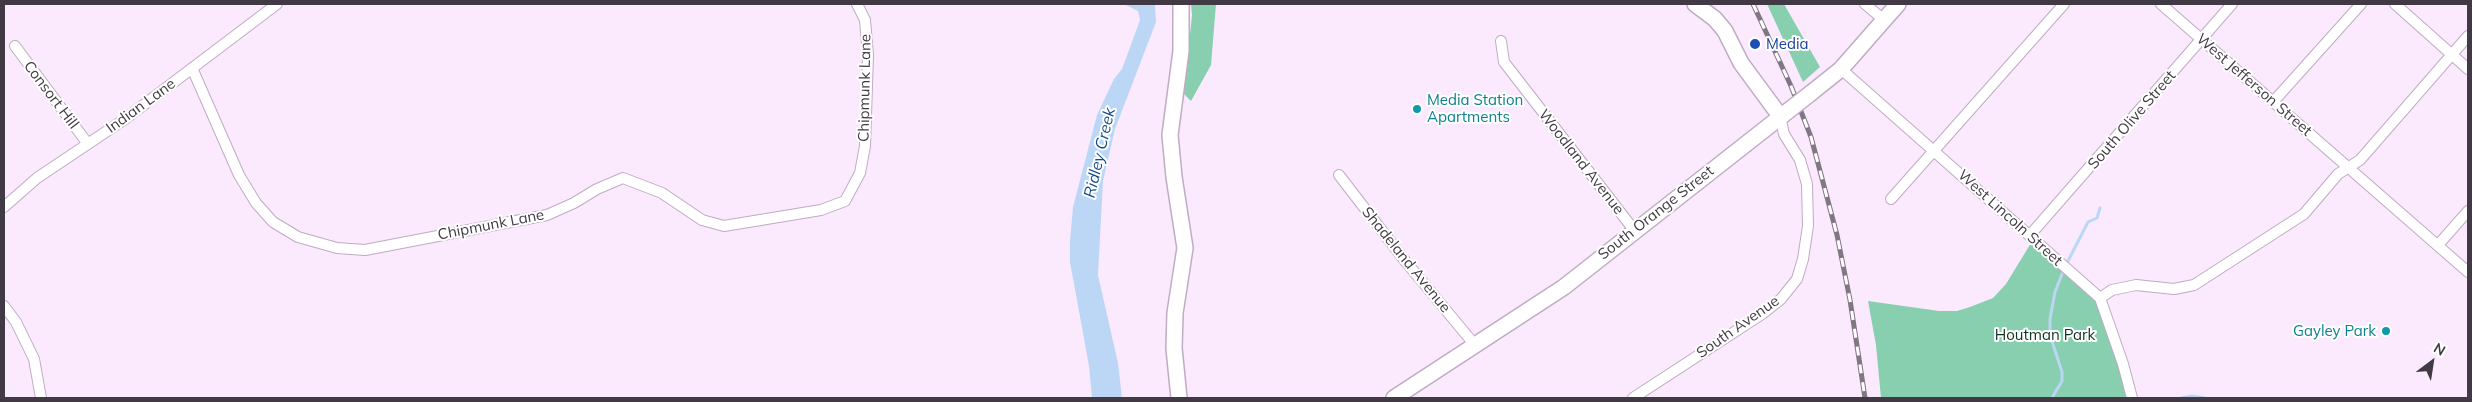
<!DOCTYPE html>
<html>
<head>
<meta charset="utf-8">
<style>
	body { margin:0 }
	#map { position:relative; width:2472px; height:402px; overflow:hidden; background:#fbeafe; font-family:Mulish,sans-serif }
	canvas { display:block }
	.frame { position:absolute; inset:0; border:5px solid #413943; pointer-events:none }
	.north { position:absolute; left:2407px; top:337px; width:50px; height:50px; -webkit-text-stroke:4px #fff; paint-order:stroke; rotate:31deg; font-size:14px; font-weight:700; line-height:20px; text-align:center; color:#413943 }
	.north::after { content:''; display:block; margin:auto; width:18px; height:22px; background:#413943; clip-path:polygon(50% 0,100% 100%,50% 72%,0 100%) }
</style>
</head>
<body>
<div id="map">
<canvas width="2472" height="402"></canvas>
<div class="frame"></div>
<div class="north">N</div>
</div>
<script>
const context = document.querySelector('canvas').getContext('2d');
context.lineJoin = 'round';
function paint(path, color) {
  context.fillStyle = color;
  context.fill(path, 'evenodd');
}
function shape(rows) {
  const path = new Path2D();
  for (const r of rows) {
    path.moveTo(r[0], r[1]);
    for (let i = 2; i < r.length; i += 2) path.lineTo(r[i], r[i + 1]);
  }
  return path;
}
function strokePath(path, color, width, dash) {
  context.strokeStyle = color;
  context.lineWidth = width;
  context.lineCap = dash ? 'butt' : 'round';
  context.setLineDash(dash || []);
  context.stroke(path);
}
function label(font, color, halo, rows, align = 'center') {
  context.font = font + ' Mulish,sans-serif';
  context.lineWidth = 4;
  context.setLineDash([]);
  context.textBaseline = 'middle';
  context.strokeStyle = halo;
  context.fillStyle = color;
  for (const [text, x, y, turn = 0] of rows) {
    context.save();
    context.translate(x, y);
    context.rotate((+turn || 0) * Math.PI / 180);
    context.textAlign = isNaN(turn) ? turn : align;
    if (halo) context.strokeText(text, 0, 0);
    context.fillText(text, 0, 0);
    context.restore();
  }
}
const forest = shape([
	[1191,4,1216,4,1211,65,1191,101,1184,94,1192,15],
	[1767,4,1784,4,1820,67,1803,82],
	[2031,243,2100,298,2132,398,1881,398,1876,345,1868,301,1939,311,1957,311,1970,307,1993,298,2006,284]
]);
const water = shape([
	[1124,4,1155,4,1156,22,1115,129,1103,181,1098,275,1118,363,1122,398,1092,398,1089,366,1070,262,1070,241,1073,207,1097,115,1114,79,1122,69,1140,20,1138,11]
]);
const stream = shape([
	[2068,261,2088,222,2097,218,2100,208],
	[2052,398,2062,381,2062,372,2050,335,2050,319,2055,292,2062,274],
	[2181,398,2192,396,2205,398]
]);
const street = shape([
	[1865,4,1884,20],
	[2161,4,2468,272],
	[2395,4,2468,69],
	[1501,41,1504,62,1634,230],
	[15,46,88,144],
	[192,68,239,175,256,203,273,222,298,237,337,248,365,250,547,215,574,203,597,189,623,178,662,193,702,220,724,226,821,210,845,201,860,173,865,146,868,55,865,20,857,4],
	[1841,69,2100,298,2123,364,2132,398],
	[2273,102,2361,4],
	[1339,175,1406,262,1474,344],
	[1891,199,2064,4],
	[4,207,37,178,125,119,277,4],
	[2030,235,2232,4],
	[2438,245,2468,211],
	[2100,298,2112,290,2136,285,2174,289,2194,285,2304,214,2338,174,2360,160,2468,36],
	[4,306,16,322,34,359,41,398],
	[1633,398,1762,314,1781,299,1797,279,1803,259,1808,226,1807,184,1800,160,1784,134,1780,116]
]);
const secondary = shape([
	[1695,4,1715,19,1725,31,1741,63,1780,116],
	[1811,93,1841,69,1898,4],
	[1179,398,1174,348,1175,313,1185,248,1174,177,1170,135,1181,51,1181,4],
	[1394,398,1564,287,1788,111]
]);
const rail = shape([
	[1753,4,1791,86,1811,137,1837,235,1850,300,1865,398]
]);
const secondaryBridge = shape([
	[1788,111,1811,93]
]);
const markers = [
	[1755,44,6,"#1a4fb4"],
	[1417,109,5,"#0f9aa8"],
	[2386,331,5,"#0f9aa8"]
];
const transitNames = [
	["Media",1766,44]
];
const streetNames = [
	["West Jefferson Street",2254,85,41],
	["Chipmunk Lane",865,88,-89],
	["Consort Hill",51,95,53],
	["Indian Lane",141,106,-36],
	["South Olive Street",2132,120,-49],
	["Woodland Avenue",1581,162,52],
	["South Orange Street",1656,213,-38],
	["West Lincoln Street",2010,218,42],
	["Chipmunk Lane",491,225,-11],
	["Shadeland Avenue",1406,260,51],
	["South Avenue",1738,327,-35]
];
const cultureNames = [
	["Media Station",1427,100],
	["Apartments",1427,117],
	["Gayley Park",2376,331,"right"]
];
const parkNames = [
	["Houtman Park",2045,335]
];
const waterNames = [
	["Ridley Creek",1100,153,-77]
];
paint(forest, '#87cfae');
paint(water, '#bcd6f6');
strokePath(stream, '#bcd6f6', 3);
strokePath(street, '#bfabc3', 12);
strokePath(secondary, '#bfabc3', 18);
strokePath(street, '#fff', 10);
strokePath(secondary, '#fff', 15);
strokePath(rail, '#817684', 5);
strokePath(rail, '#fff', 3, [9]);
strokePath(secondaryBridge, '#bfabc3', 18, []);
strokePath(secondaryBridge, '#fff', 15);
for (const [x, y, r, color] of markers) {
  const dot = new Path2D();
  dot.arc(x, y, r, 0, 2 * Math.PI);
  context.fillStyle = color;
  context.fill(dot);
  strokePath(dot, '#fff', 2);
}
label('15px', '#164399', '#fff', transitNames, 'left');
label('15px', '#413943', '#fff', streetNames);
label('15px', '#0d838f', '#fff', cultureNames, 'left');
label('15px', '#0f3123', '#fff', parkNames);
label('italic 16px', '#104b88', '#fff', waterNames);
</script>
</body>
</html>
